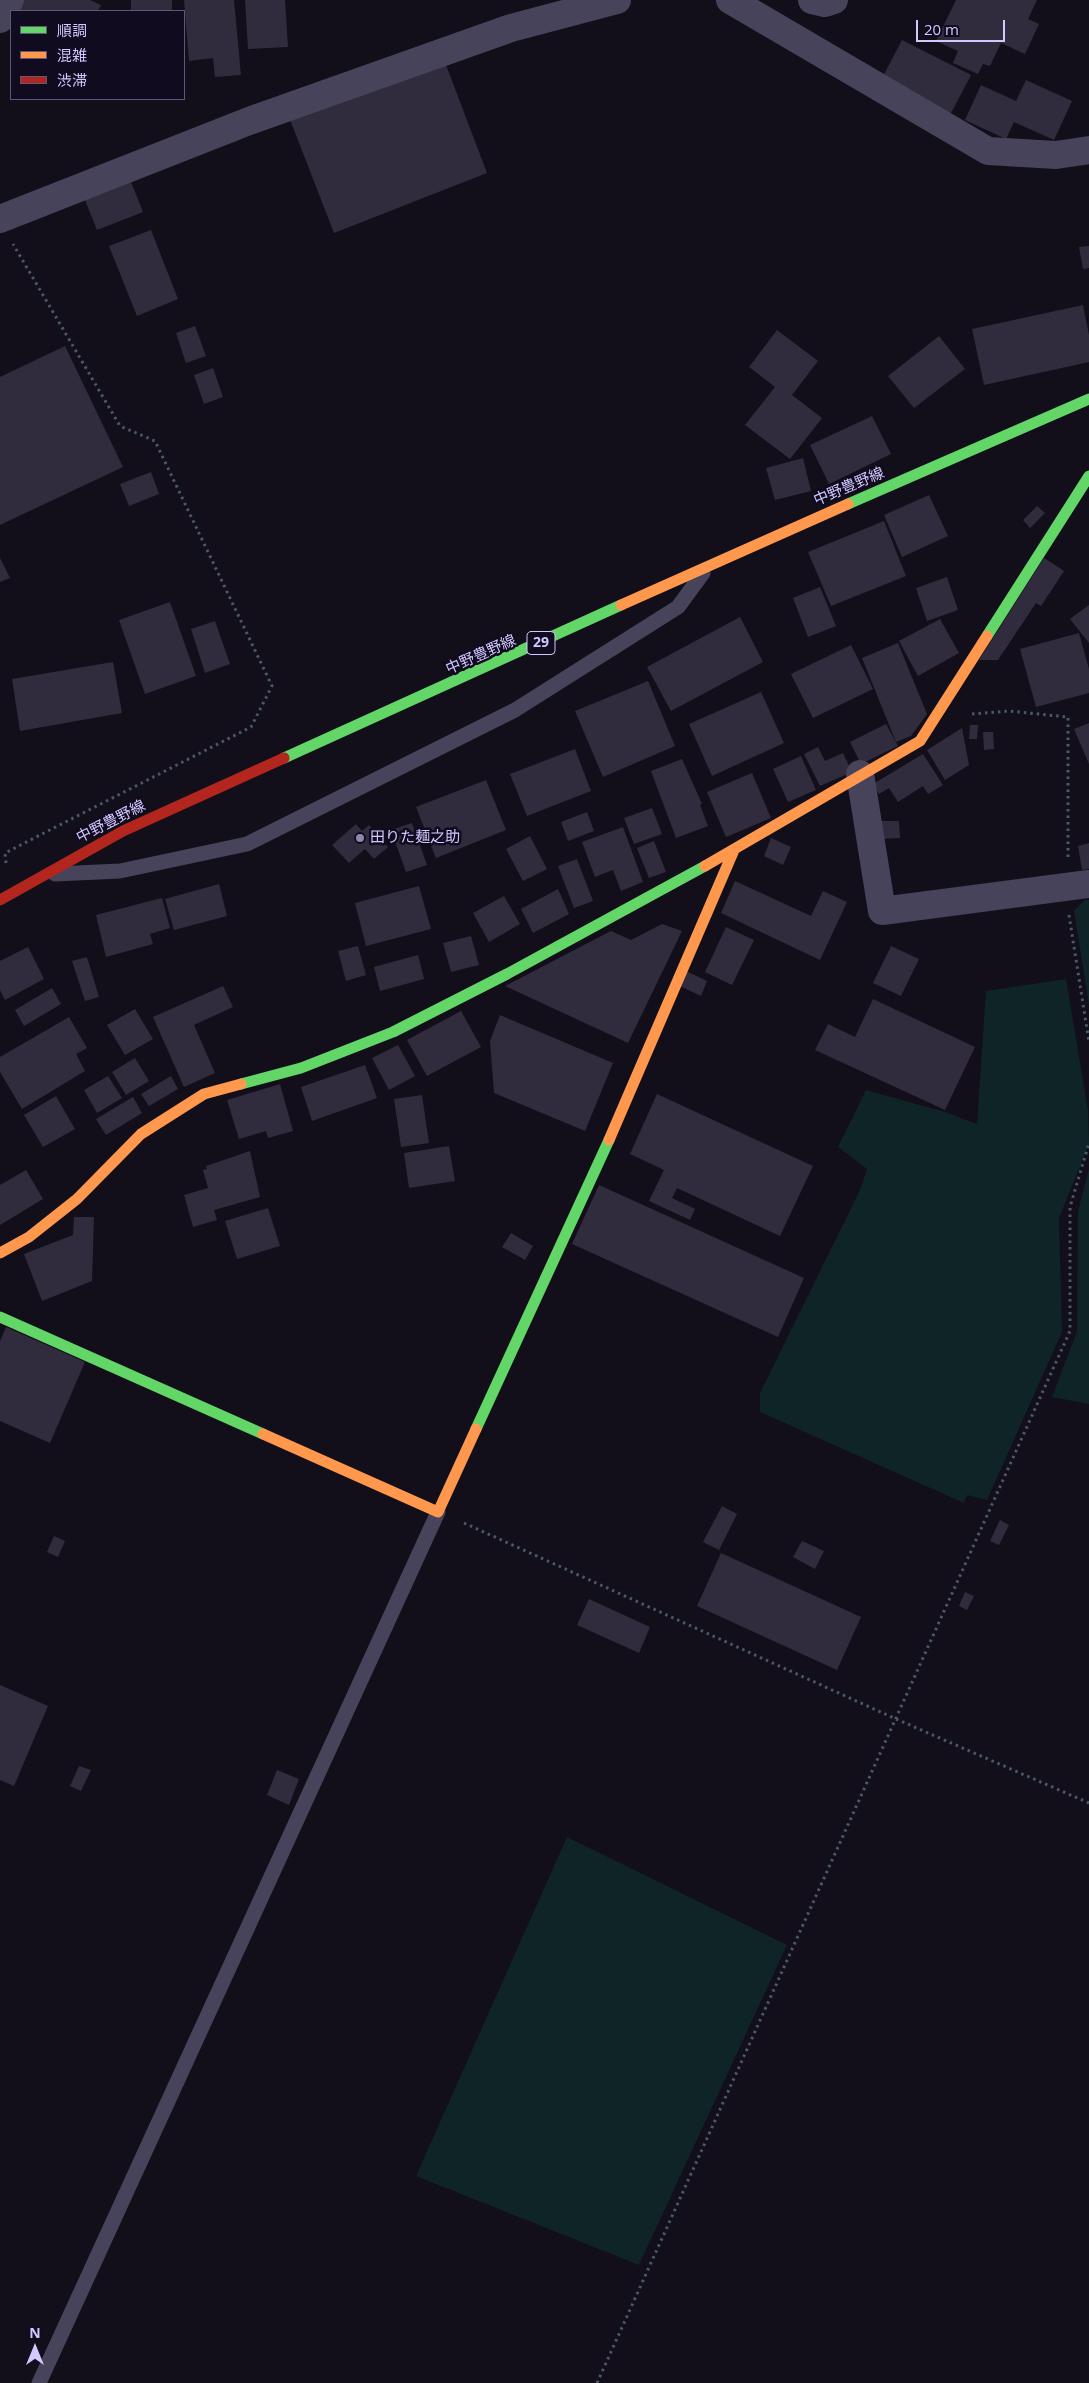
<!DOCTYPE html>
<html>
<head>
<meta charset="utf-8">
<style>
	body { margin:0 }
	#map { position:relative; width:1089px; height:2383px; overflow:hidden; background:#120f1a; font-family:"Open Sans","Noto Sans JP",sans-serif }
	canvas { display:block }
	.legend { position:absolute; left:10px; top:10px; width:175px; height:90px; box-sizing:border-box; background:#100b1e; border:1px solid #5e5778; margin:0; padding:6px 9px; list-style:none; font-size:15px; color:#d3c8ff }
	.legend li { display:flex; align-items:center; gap:10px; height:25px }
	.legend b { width:25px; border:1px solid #5e5778 }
	.north { position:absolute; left:10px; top:2323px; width:50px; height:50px; -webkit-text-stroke:4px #100b1e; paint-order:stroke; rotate:0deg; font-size:14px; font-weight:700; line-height:20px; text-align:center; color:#d3c8ff }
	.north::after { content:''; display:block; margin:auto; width:18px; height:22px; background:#d3c8ff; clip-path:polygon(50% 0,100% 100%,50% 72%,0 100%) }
	.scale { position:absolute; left:916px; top:20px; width:89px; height:22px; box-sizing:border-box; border:2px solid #d3c8ff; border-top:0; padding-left:6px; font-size:15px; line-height:18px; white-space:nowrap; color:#d3c8ff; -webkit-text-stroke:4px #100b1e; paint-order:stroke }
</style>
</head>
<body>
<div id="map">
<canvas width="1089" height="2383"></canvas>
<ul class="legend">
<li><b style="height:6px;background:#63d668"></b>順調</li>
<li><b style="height:6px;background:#ff974d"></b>混雑</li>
<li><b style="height:6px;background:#b3261e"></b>渋滞</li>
</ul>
<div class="north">N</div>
<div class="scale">20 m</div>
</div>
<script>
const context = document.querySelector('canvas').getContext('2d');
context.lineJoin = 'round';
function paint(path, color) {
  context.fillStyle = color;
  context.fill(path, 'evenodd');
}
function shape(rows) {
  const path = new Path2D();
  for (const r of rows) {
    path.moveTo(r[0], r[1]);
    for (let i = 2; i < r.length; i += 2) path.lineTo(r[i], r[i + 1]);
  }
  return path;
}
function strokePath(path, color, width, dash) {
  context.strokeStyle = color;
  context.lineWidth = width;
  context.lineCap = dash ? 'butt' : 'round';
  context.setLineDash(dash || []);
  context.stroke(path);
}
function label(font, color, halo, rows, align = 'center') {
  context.font = font + ' "Open Sans","Noto Sans JP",sans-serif';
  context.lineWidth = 5;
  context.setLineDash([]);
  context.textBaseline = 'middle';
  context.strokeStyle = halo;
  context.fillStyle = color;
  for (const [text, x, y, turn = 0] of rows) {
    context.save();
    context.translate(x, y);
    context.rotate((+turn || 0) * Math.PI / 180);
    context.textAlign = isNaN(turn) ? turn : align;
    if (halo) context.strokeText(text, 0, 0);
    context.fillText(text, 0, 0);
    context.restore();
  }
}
const green = shape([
	[1085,900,1089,900,1089,1005,1074,911],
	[1066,979,1088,1110,1089,1144,1059,1218,1062,1332,987,1500,967,1495,964,1503,760,1412,760,1393,860,1190,867,1169,838,1147,866,1090,945,1112,977,1124,986,991],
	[1089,1169,1089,1404,1052,1397,1077,1331,1078,1211],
	[567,1837,787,1945,639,2265,416,2176]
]);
const building = shape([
	[21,0,90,0,101,5,98,11,16,11],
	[131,0,172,0,172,11,131,11],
	[184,0,234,0,241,75,215,77,213,58,189,61],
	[245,0,285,0,288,47,248,49],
	[956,0,1037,0,1028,19,1039,24,1025,54,1001,43,990,66,983,64,978,74,953,63,958,51,936,41],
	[902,40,971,75,950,115,881,80],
	[446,65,487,173,334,233,289,117],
	[1026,80,1072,101,1054,140,1014,122,1006,139,965,120,981,85,1016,101],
	[131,182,143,212,97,230,85,200],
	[151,230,178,299,137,316,109,246],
	[1089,246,1089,268,1083,269,1079,247],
	[1083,305,1089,335,1089,362,984,385,972,329],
	[195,326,206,356,186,363,176,333],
	[777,330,818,361,792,395,822,418,790,459,745,425,775,387,749,367],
	[939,336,965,369,914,408,888,376],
	[65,346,123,467,0,525,0,377],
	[213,368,223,397,204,404,194,375],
	[872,416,891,454,829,484,810,445],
	[803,458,811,491,775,500,766,468],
	[151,472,159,494,129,506,120,484],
	[929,495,948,536,902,557,884,515],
	[1037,506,1045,513,1030,528,1023,520],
	[884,521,906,576,831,606,808,552],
	[0,558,10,578,0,582],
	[1044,558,1064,571,1041,606,1036,603,998,660,979,660],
	[947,577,958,610,927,621,916,588],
	[820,587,836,626,808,637,793,598],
	[170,602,196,676,145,694,119,620],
	[1089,605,1089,643,1070,619],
	[740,617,763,662,671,711,647,667],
	[940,619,959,653,918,676,899,641],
	[215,621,230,664,205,673,191,629],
	[1079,633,1089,669,1089,693,1036,707,1020,649],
	[898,643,927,714,911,736,896,742,862,658],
	[851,645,873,689,813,718,791,674],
	[113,662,122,713,20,731,12,679],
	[648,681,675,746,603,777,575,711],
	[761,692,784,743,712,776,689,724],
	[1089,723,1089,764,1074,729],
	[886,724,898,746,861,764,850,742],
	[970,725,978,725,977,739,969,739],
	[962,728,969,765,945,780,927,750],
	[983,732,993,732,994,749,984,750],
	[818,747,825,761,843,753,852,772,820,786,804,754],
	[575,749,591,791,527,816,510,774],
	[923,754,943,785,928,794,923,786,898,802,889,788,879,794,873,784],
	[801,756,816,790,788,802,773,769],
	[682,759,702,804,700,805,708,826,676,838,651,771],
	[752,773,771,818,726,837,707,792],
	[486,780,506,830,436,858,416,807],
	[652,808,662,834,634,844,624,818],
	[587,812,594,831,568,841,561,822],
	[879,821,899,821,900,838,880,839],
	[412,823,427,865,406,872,391,830],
	[356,824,362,831,369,825,388,847,374,859,365,849,349,863,332,845],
	[623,827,643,882,621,891,613,870,595,877,582,842],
	[530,836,547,869,523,881,506,849],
	[771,838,791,847,783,865,764,856],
	[654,841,666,872,649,878,637,848],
	[1089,843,1089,869,1082,870,1078,846],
	[577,859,593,901,574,908,558,866],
	[735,881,811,916,823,891,847,902,820,960,721,913],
	[219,884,227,916,174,930,165,899],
	[419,886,431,929,366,946,355,903],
	[558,889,569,914,533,933,521,909],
	[504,896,520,924,489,942,473,913],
	[162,898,170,928,150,934,153,944,106,957,96,915],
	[662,924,682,931,628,1043,505,986,611,931,631,940],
	[726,927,754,940,732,985,705,972],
	[471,936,479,965,451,972,443,943],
	[358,946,366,975,346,981,338,951],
	[891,946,919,959,901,996,873,983],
	[28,947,44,979,5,1000,0,990,0,961],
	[418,955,424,979,380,991,374,967],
	[87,957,99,997,85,1001,72,961],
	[686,971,707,981,701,996,680,986],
	[223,986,233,1007,194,1025,215,1073,184,1087,153,1017],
	[52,988,61,1004,24,1026,15,1010],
	[873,999,975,1047,945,1110,815,1050,828,1024,855,1037],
	[135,1009,153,1039,125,1055,107,1025],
	[461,1011,481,1047,427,1076,407,1040],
	[500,1015,613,1063,585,1131,494,1093,490,1041],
	[69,1017,87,1048,76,1054,85,1071,22,1109,0,1072,0,1057],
	[398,1045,415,1076,389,1090,372,1058],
	[135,1058,149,1081,126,1095,112,1072],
	[365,1065,377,1098,312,1121,301,1087],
	[108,1076,122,1098,97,1113,84,1090],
	[171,1076,178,1089,149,1106,141,1094],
	[280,1084,293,1131,268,1138,266,1131,239,1139,227,1100],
	[657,1094,813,1166,780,1236,677,1188,672,1198,695,1209,690,1220,649,1201,664,1170,630,1154],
	[422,1095,429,1143,401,1147,394,1099],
	[56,1096,75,1129,43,1147,24,1115],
	[133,1097,142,1113,106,1135,96,1119],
	[449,1146,455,1181,409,1188,404,1153],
	[250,1151,260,1197,214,1210,217,1220,193,1227,184,1195,208,1188,203,1170,207,1169,206,1166],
	[26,1170,43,1199,0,1225,0,1185],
	[599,1185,804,1278,778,1337,572,1244],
	[268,1208,280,1246,237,1259,225,1221],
	[74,1217,94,1217,92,1281,42,1301,24,1254,73,1235],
	[511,1233,533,1246,525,1260,502,1247],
	[6,1327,85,1362,50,1443,0,1421,0,1341],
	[722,1506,737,1514,719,1550,703,1542],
	[1000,1520,1009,1525,999,1545,990,1541],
	[54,1536,65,1541,58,1557,47,1552],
	[802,1541,824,1551,815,1569,793,1557],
	[721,1553,861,1617,837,1670,697,1606],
	[965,1592,974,1596,967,1610,959,1606],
	[589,1599,650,1627,639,1653,577,1625],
	[0,1685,48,1706,14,1786,0,1780],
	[79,1766,91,1770,81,1791,70,1786],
	[277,1770,299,1779,289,1805,267,1795]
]);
const path = shape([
	[972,714,1009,711,1068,717,1068,859],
	[6,863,5,853,251,727,272,686,155,441,120,426,13,244],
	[1069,915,1089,1042],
	[464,1523,896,1719,1089,1803],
	[597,2383,1070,1331,1070,1207,1089,1143]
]);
const lane = shape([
	[55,874,120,871,247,844,515,710,678,607,703,573],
	[39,2383,438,1512]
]);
const street = shape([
	[730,0,988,151,1056,155,1089,150],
	[812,0,825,3,834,0],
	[0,19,10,0],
	[0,219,249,121,511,28,617,0],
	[860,774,882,911,1089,884]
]);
const fast = shape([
	[848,504,1089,399],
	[987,636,1089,476],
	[284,758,621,605],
	[241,1084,301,1068,393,1032,507,974,705,866],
	[0,1317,263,1434],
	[476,1429,609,1140]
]);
const slow = shape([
	[621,605,848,504],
	[705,866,920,741,987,636],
	[609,1140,734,850],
	[0,1253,29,1237,77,1199,141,1134,204,1094,241,1084],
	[263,1434,438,1512,476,1429]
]);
const jam = shape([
	[0,900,123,831,284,758]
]);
const markers = [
	[360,838,5,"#8f87af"]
];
const shields = [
	[541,643,28]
];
const shieldNames = [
	["29",541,643]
];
const streetNames = [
	["中野豊野線",849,487,-23],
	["中野豊野線",481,655,-24],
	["中野豊野線",111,822,-27]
];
const poiNames = [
	["田りた麺之助",370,838]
];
paint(green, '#0f2426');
paint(building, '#302c3d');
strokePath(path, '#4a5867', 3, [2.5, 4]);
strokePath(lane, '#47435b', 15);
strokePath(street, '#47435b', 28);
strokePath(fast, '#63d668', 11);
strokePath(slow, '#ff974d', 11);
strokePath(jam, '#b3261e', 11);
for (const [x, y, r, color] of markers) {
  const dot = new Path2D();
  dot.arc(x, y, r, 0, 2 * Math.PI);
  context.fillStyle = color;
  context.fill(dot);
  strokePath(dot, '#100b1e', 2);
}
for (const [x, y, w] of shields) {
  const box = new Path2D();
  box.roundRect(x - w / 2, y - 11.5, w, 23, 4);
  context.fillStyle = '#100b1e';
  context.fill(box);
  strokePath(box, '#d3c8ff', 1);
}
label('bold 14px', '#d3c8ff', null, shieldNames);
label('15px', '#d3c8ff', '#100b1e', streetNames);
label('15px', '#d3c8ff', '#100b1e', poiNames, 'left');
</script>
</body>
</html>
